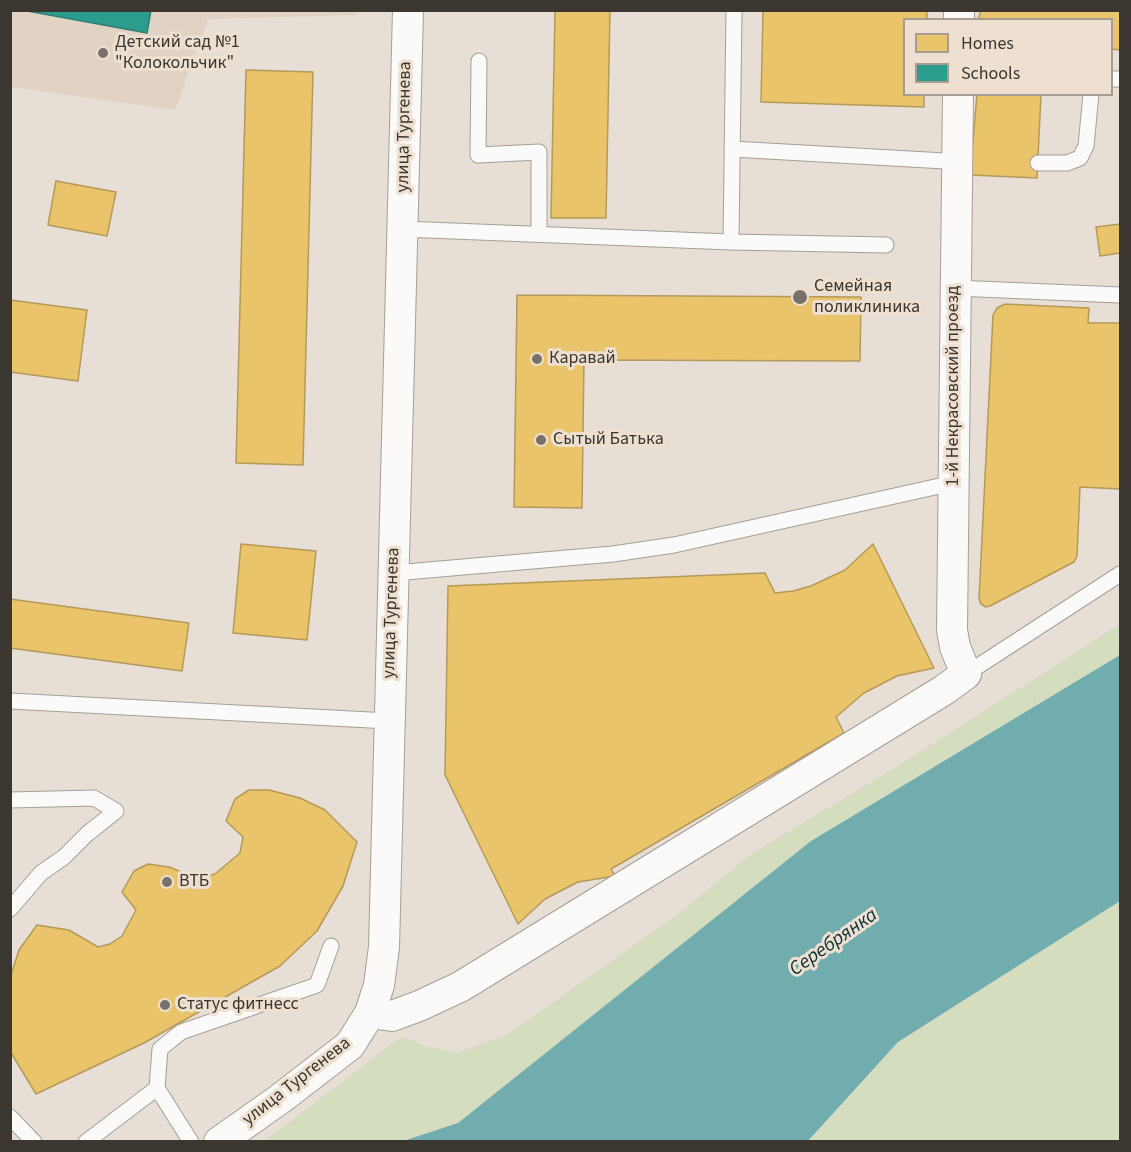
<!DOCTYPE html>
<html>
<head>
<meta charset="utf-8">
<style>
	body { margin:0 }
	#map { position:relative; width:1131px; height:1152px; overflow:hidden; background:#e7dfd6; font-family:"Source Sans 3",sans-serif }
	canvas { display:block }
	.frame { position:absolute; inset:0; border:12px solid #3b3630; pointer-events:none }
	.legend { position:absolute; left:903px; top:18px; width:210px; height:78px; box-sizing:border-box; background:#ede0d0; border:2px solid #a69c90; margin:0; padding:8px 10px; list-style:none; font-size:18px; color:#3b3630 }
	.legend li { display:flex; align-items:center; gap:12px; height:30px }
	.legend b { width:30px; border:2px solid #a69c90 }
</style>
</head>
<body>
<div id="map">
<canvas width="1131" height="1152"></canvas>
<div class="frame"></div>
<ul class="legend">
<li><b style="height:16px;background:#e9c46a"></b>Homes</li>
<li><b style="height:16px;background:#2a9d8f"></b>Schools</li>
</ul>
</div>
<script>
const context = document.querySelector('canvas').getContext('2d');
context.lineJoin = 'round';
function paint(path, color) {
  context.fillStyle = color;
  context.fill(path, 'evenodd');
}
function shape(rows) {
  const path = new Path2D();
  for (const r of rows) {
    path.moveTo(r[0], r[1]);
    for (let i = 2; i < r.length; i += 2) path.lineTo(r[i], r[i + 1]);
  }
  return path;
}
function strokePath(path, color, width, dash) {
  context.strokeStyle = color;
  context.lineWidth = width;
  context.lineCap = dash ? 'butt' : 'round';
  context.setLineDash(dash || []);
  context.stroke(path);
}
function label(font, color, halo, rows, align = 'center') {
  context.font = font + ' "Source Sans 3",sans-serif';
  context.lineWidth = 6;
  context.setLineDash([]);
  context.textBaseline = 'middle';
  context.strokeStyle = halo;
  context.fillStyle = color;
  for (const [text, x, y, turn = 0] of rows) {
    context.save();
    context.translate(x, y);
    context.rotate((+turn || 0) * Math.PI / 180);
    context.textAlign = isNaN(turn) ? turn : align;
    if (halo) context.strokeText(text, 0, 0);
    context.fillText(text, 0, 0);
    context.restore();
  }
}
const built = shape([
	[11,11,358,11,357,15,208,19,175,110,11,87]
]);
const green = shape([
	[1120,624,1120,655,811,841,458,1123,403,1141,263,1142,402,1036,428,1047,457,1053,508,1034,678,914,751,854,896,767],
	[1120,901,1120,1141,808,1142,898,1042]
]);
const water = shape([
	[1120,655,1120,901,898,1042,808,1141,403,1141,458,1123,811,841]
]);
const homes = shape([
	[555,10,610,10,606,218,551,218,555,10],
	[763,10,927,10,927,20,904,20,904,94,924,94,924,107,761,102,763,10],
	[981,10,1120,10,1120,50,1112,49,1112,20,978,20,981,10],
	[246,70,313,72,303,465,236,463,246,70],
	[977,94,1041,94,1037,178,970,175,977,94],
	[56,181,116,192,107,236,48,225,56,181],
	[1120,224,1120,253,1100,256,1096,227,1120,224],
	[517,295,861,297,860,361,584,360,582,508,514,507,517,295],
	[10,300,87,310,78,381,10,372,10,300],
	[1005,304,1089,308,1088,323,1120,323,1120,489,1080,487,1077,556,1074,562,990,606,986,607,981,604,979,599,993,315,997,308,1005,304],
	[241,544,316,551,307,640,233,633,241,544],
	[873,544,934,668,897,676,864,693,836,717,844,733,611,869,615,876,578,882,545,899,518,924,445,775,448,586,765,573,775,593,793,591,811,586,845,570,873,544],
	[10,599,189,623,182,671,10,648,10,599],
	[249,790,269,790,300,798,325,810,357,842,343,886,317,931,280,966,144,1043,36,1094,10,1051,10,978,19,950,37,925,69,930,98,947,110,944,122,936,136,910,122,892,134,871,148,864,169,867,199,879,215,874,240,853,243,837,226,821,235,799,249,790]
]);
const schools = shape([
	[22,10,151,10,147,33,22,10]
]);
const lane = shape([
	[479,61,478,155,539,152,539,234],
	[1112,79,1120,79],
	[732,149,963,162],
	[1038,163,1067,163,1080,158,1086,146,1091,94],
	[402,229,731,242,886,245],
	[731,242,734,10],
	[955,288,1120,295],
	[394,573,613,554,674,545,953,483],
	[966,674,1120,574],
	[10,701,389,721],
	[10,800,94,798,116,811,87,834,64,857,41,873,10,909],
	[157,1088,160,1049,181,1032,317,985,331,946],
	[10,1117,34,1142],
	[86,1142,157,1088,191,1142]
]);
const street = shape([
	[959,20,959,10],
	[370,1013,392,1016,419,1006,460,987,944,690,966,674,955,647,952,630,958,94],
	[219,1142,280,1099,350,1045,370,1013,379,985,384,947,408,10]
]);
const markers = [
	[103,53,6,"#77716a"],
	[800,297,8,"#77716a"],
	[537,359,6,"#77716a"],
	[541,440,6,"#77716a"],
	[167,882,6,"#77716a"],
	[165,1005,6,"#77716a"]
];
const poiNames = [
	["Детский сад №1",115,43],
	["\"Колокольчик\"",115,64],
	["Семейная",814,287],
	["поликлиника",814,308],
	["Каравай",549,359],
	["Сытый Батька",553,440],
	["ВТБ",179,882],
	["Статус фитнесс",177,1005]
];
const streetNames = [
	["улица Тургенева",405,127,-89],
	["1-й Некрасовский проезд",954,386,-90],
	["улица Тургенева",392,613,-88],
	["улица Тургенева",297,1082,-38]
];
const waterNames = [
	["Серебрянка",834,943,-35]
];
paint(built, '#e0d3c4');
paint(green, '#d5ddbf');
paint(water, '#71acae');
paint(homes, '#e9c46a');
strokePath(homes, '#b59959', 1.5);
paint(schools, '#2a9d8f');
strokePath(schools, '#2f7e72', 1.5);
strokePath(lane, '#a49f98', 17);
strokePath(street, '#a49f98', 32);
strokePath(lane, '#fbfaf9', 15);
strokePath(street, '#fbfaf9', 30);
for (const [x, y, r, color] of markers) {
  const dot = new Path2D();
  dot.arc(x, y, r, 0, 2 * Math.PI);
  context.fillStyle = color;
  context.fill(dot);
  strokePath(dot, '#ede0d0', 2);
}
label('18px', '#3b3630', '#ede0d0', poiNames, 'left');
label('18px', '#3b3630', '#ede0d0', streetNames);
label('italic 20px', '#073236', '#ede0d0', waterNames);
</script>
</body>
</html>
